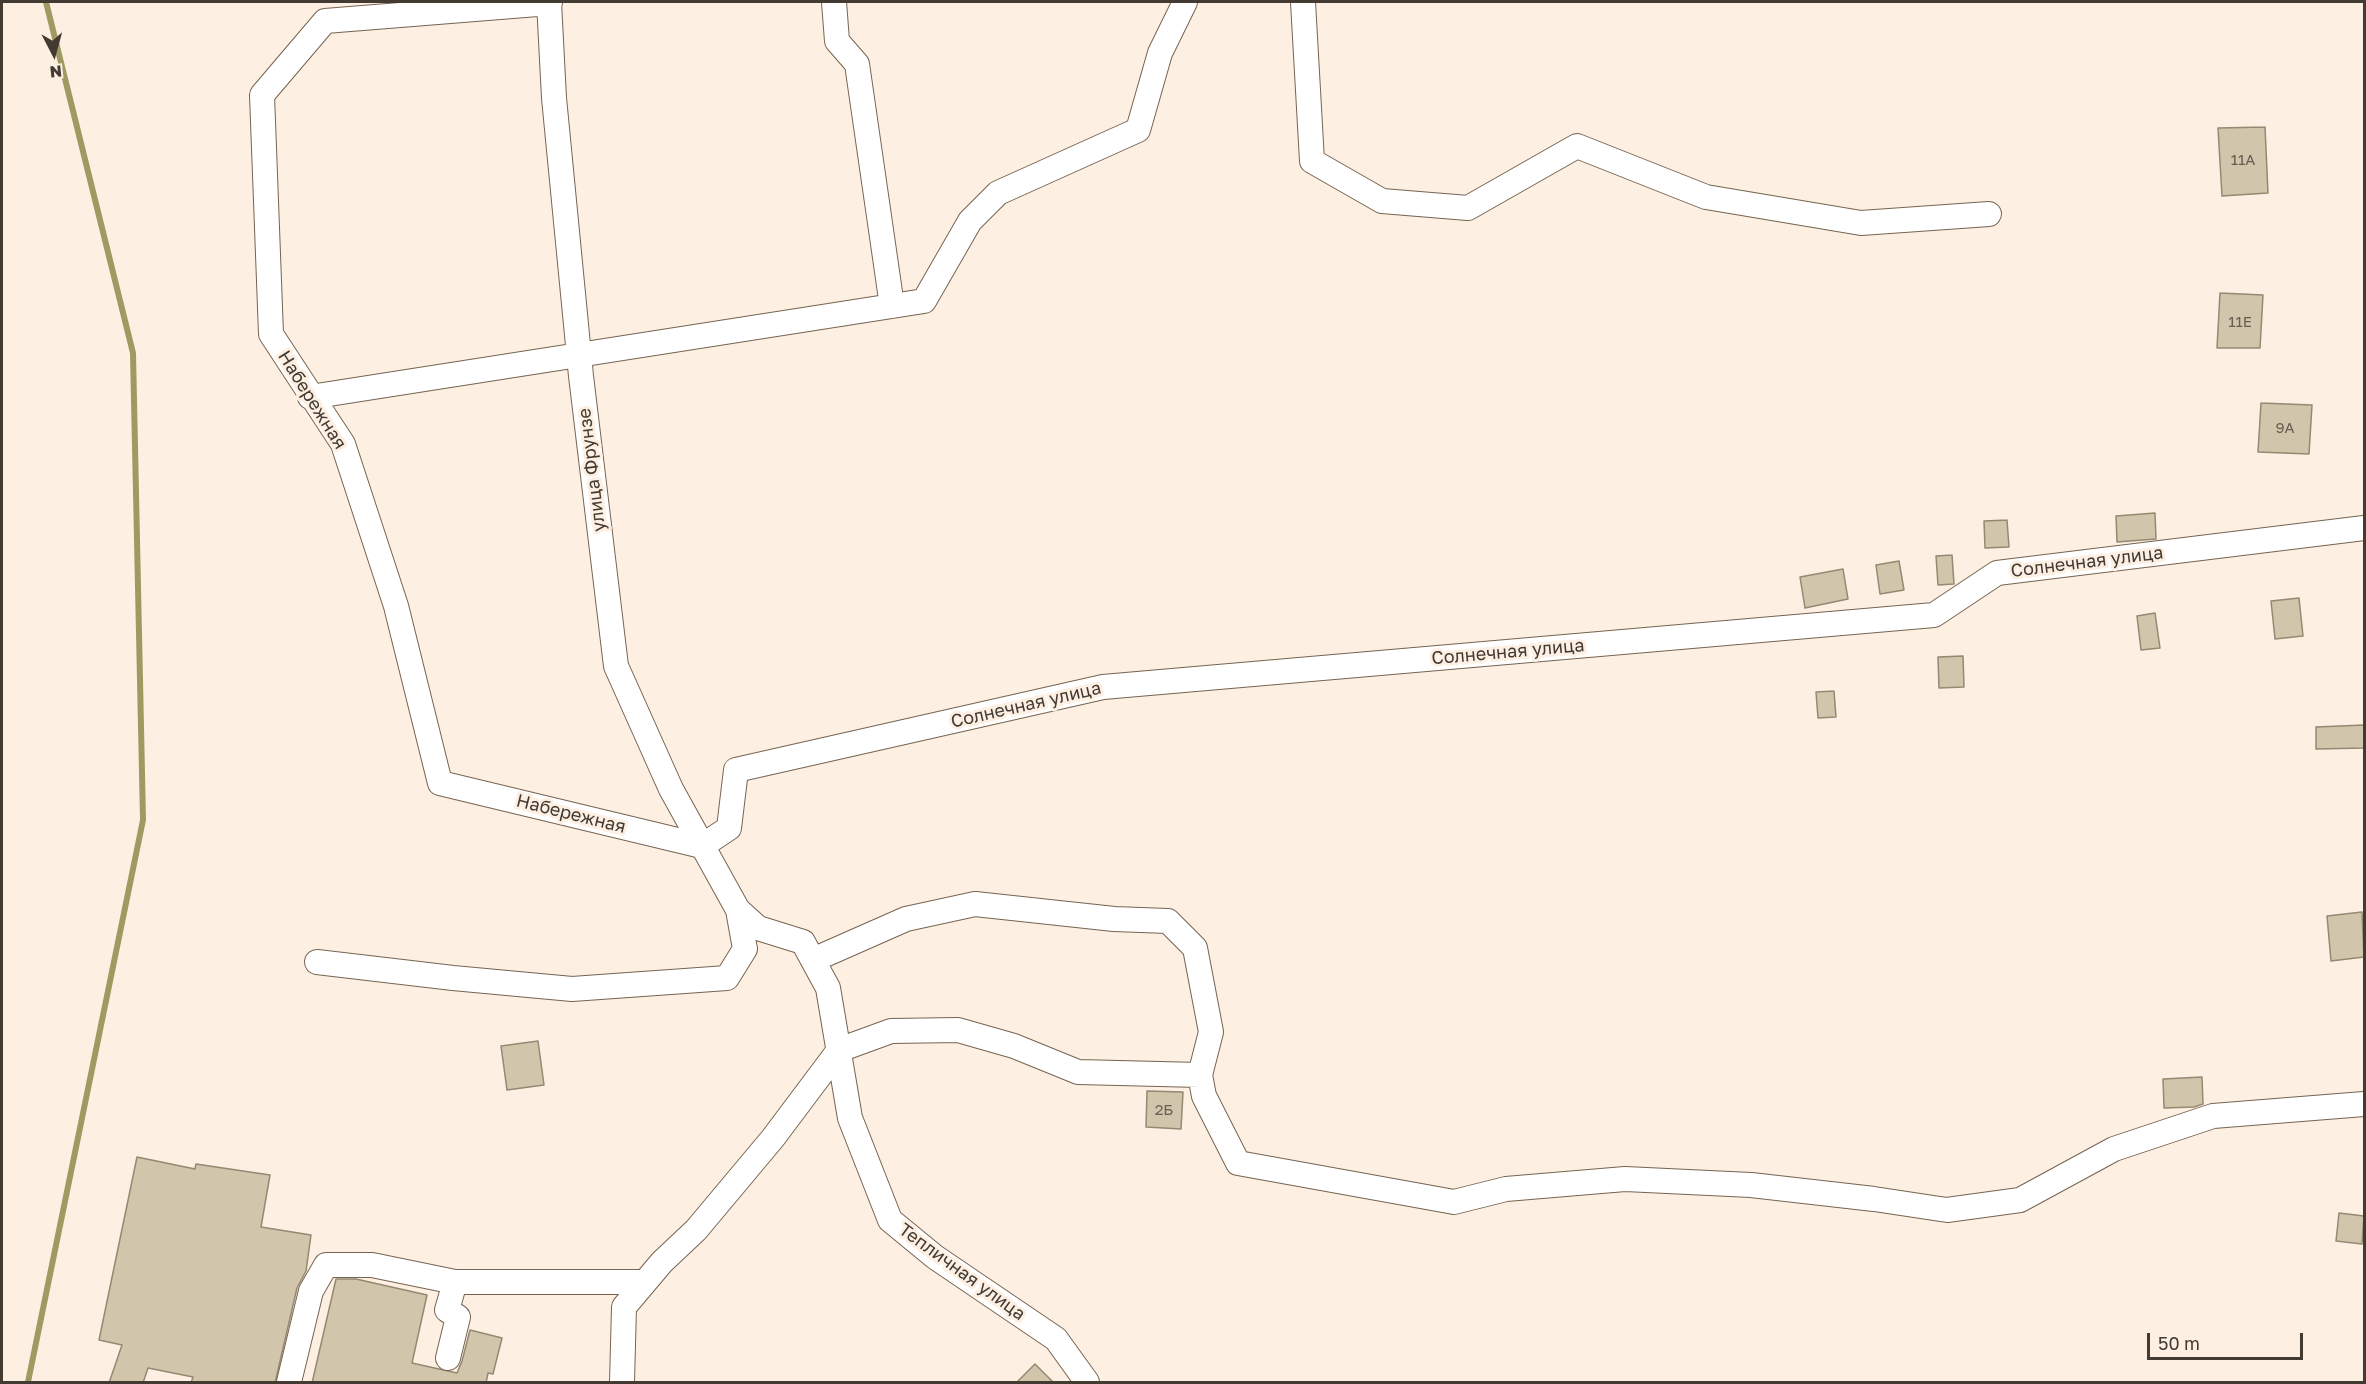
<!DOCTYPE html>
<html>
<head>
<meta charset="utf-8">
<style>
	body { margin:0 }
	#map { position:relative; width:2366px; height:1384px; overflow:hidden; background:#fdf0e3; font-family:"Golos Text",sans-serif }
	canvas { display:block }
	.frame { position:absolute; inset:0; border:3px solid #433b32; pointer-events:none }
	.north { position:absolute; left:24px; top:24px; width:60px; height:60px; -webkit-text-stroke:4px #fdf0e3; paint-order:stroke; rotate:174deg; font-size:16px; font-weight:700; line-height:24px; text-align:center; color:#433b32 }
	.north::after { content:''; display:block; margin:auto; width:21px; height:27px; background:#433b32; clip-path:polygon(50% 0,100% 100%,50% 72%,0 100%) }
	.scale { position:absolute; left:2147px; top:1333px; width:156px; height:27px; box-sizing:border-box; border:3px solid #433b32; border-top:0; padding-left:8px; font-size:18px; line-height:21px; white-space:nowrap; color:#433b32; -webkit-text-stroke:4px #fdf0e3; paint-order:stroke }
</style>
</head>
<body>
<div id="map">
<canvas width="2366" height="1384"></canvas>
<div class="frame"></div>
<div class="north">N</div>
<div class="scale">50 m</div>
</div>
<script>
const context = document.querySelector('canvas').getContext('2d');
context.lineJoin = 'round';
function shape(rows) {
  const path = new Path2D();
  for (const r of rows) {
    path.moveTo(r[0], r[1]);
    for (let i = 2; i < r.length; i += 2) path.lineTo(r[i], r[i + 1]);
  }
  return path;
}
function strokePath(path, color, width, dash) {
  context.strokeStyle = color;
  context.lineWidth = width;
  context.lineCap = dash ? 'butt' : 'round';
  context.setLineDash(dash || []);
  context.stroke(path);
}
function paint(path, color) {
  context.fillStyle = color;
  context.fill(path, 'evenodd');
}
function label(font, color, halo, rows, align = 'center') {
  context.font = font + ' "Golos Text",sans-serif';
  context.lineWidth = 6;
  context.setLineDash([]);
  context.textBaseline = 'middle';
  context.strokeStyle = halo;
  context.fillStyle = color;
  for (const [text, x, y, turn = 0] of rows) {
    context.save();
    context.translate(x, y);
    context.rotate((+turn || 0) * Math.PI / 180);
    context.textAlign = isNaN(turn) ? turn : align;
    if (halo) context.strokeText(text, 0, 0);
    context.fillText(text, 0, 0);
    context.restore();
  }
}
const stream = shape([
	[28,1382,143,820,133,353,46,2]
]);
const building = shape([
	[2265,127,2268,193,2222,196,2218,128,2265,127],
	[2220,293,2263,295,2260,348,2217,348,2220,293],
	[2261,403,2312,405,2309,454,2258,452,2261,403],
	[2155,513,2156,539,2117,542,2116,516,2155,513],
	[2007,520,2009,547,1985,548,1984,521,2007,520],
	[1952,555,1954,584,1938,585,1936,556,1952,555],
	[1899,561,1904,590,1880,594,1876,565,1899,561],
	[1843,569,1848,599,1805,608,1800,577,1843,569],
	[2299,598,2303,636,2275,639,2271,601,2299,598],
	[2155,613,2160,648,2141,650,2137,616,2155,613],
	[1963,656,1964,687,1939,688,1938,657,1963,656],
	[1834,691,1836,717,1818,718,1816,692,1834,691],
	[2364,725,2364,748,2316,749,2316,727,2364,725],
	[2362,912,2364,957,2331,961,2327,916,2362,912],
	[538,1041,544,1085,507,1090,501,1046,538,1041],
	[2202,1077,2203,1104,2194,1107,2164,1108,2163,1079,2202,1077],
	[1147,1091,1183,1092,1181,1129,1146,1127,1147,1091],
	[137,1157,195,1169,196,1164,270,1175,261,1227,311,1235,306,1271,297,1288,275,1383,191,1383,193,1377,148,1368,143,1383,109,1383,122,1345,99,1340,137,1157],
	[2339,1213,2364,1216,2362,1244,2336,1241,2339,1213],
	[336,1279,356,1279,427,1295,412,1363,457,1373,462,1361,470,1330,502,1338,493,1374,488,1373,486,1383,312,1383,336,1279],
	[1035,1364,1054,1383,1016,1383,1035,1364]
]);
const minor = shape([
	[834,2,837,41,857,64,892,306],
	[1303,2,1312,161,1382,201,1468,208,1577,146,1706,197,1861,223,1989,214],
	[550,3,325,21,262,95,271,334,343,444,396,606,440,783,702,846,729,828,736,770,1103,687,1934,615,1997,573,2364,528],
	[310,397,924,301,970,221,998,193,1138,130,1160,53,1185,2],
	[738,910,758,928,803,942,828,988,850,1118,890,1220,935,1257,1056,1339,1087,1382],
	[317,962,453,978,572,989,727,978,745,949,738,910,671,789,616,666,581,376,554,98,549,2],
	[1200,1075,1204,1096,1238,1163,1454,1202,1506,1189,1625,1179,1751,1185,1874,1199,1947,1210,2020,1200,2114,1149,2213,1116,2364,1104],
	[448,1358,458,1317,447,1310,455,1282],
	[289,1382,311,1291,326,1265,372,1265,455,1282,645,1282],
	[622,1382,624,1307,662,1262,696,1230,773,1138,839,1050,891,1031,958,1030,1014,1046,1078,1072,1200,1075,1211,1032,1195,948,1168,921,1114,919,975,904,906,919,813,960]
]);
const numberNames = [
	["11А",2243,160],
	["11Е",2240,322],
	["9А",2285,428],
	["2Б",1164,1110]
];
const streetNames = [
	["Набережная",312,400,58],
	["улица Фрунзе",592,470,-97],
	["Солнечная улица",2087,562,-7],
	["Солнечная улица",1508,652,-5],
	["Солнечная улица",1026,705,-13],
	["Набережная",571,814,14],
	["Тепличная улица",962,1272,36]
];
strokePath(stream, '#9f9a61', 6);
paint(building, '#d1c5ab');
strokePath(building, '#948971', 1.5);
strokePath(minor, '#766451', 26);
strokePath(minor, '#fff', 24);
label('15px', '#665e50', null, numberNames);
label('18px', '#433b32', '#fdf0e3', streetNames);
</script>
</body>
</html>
